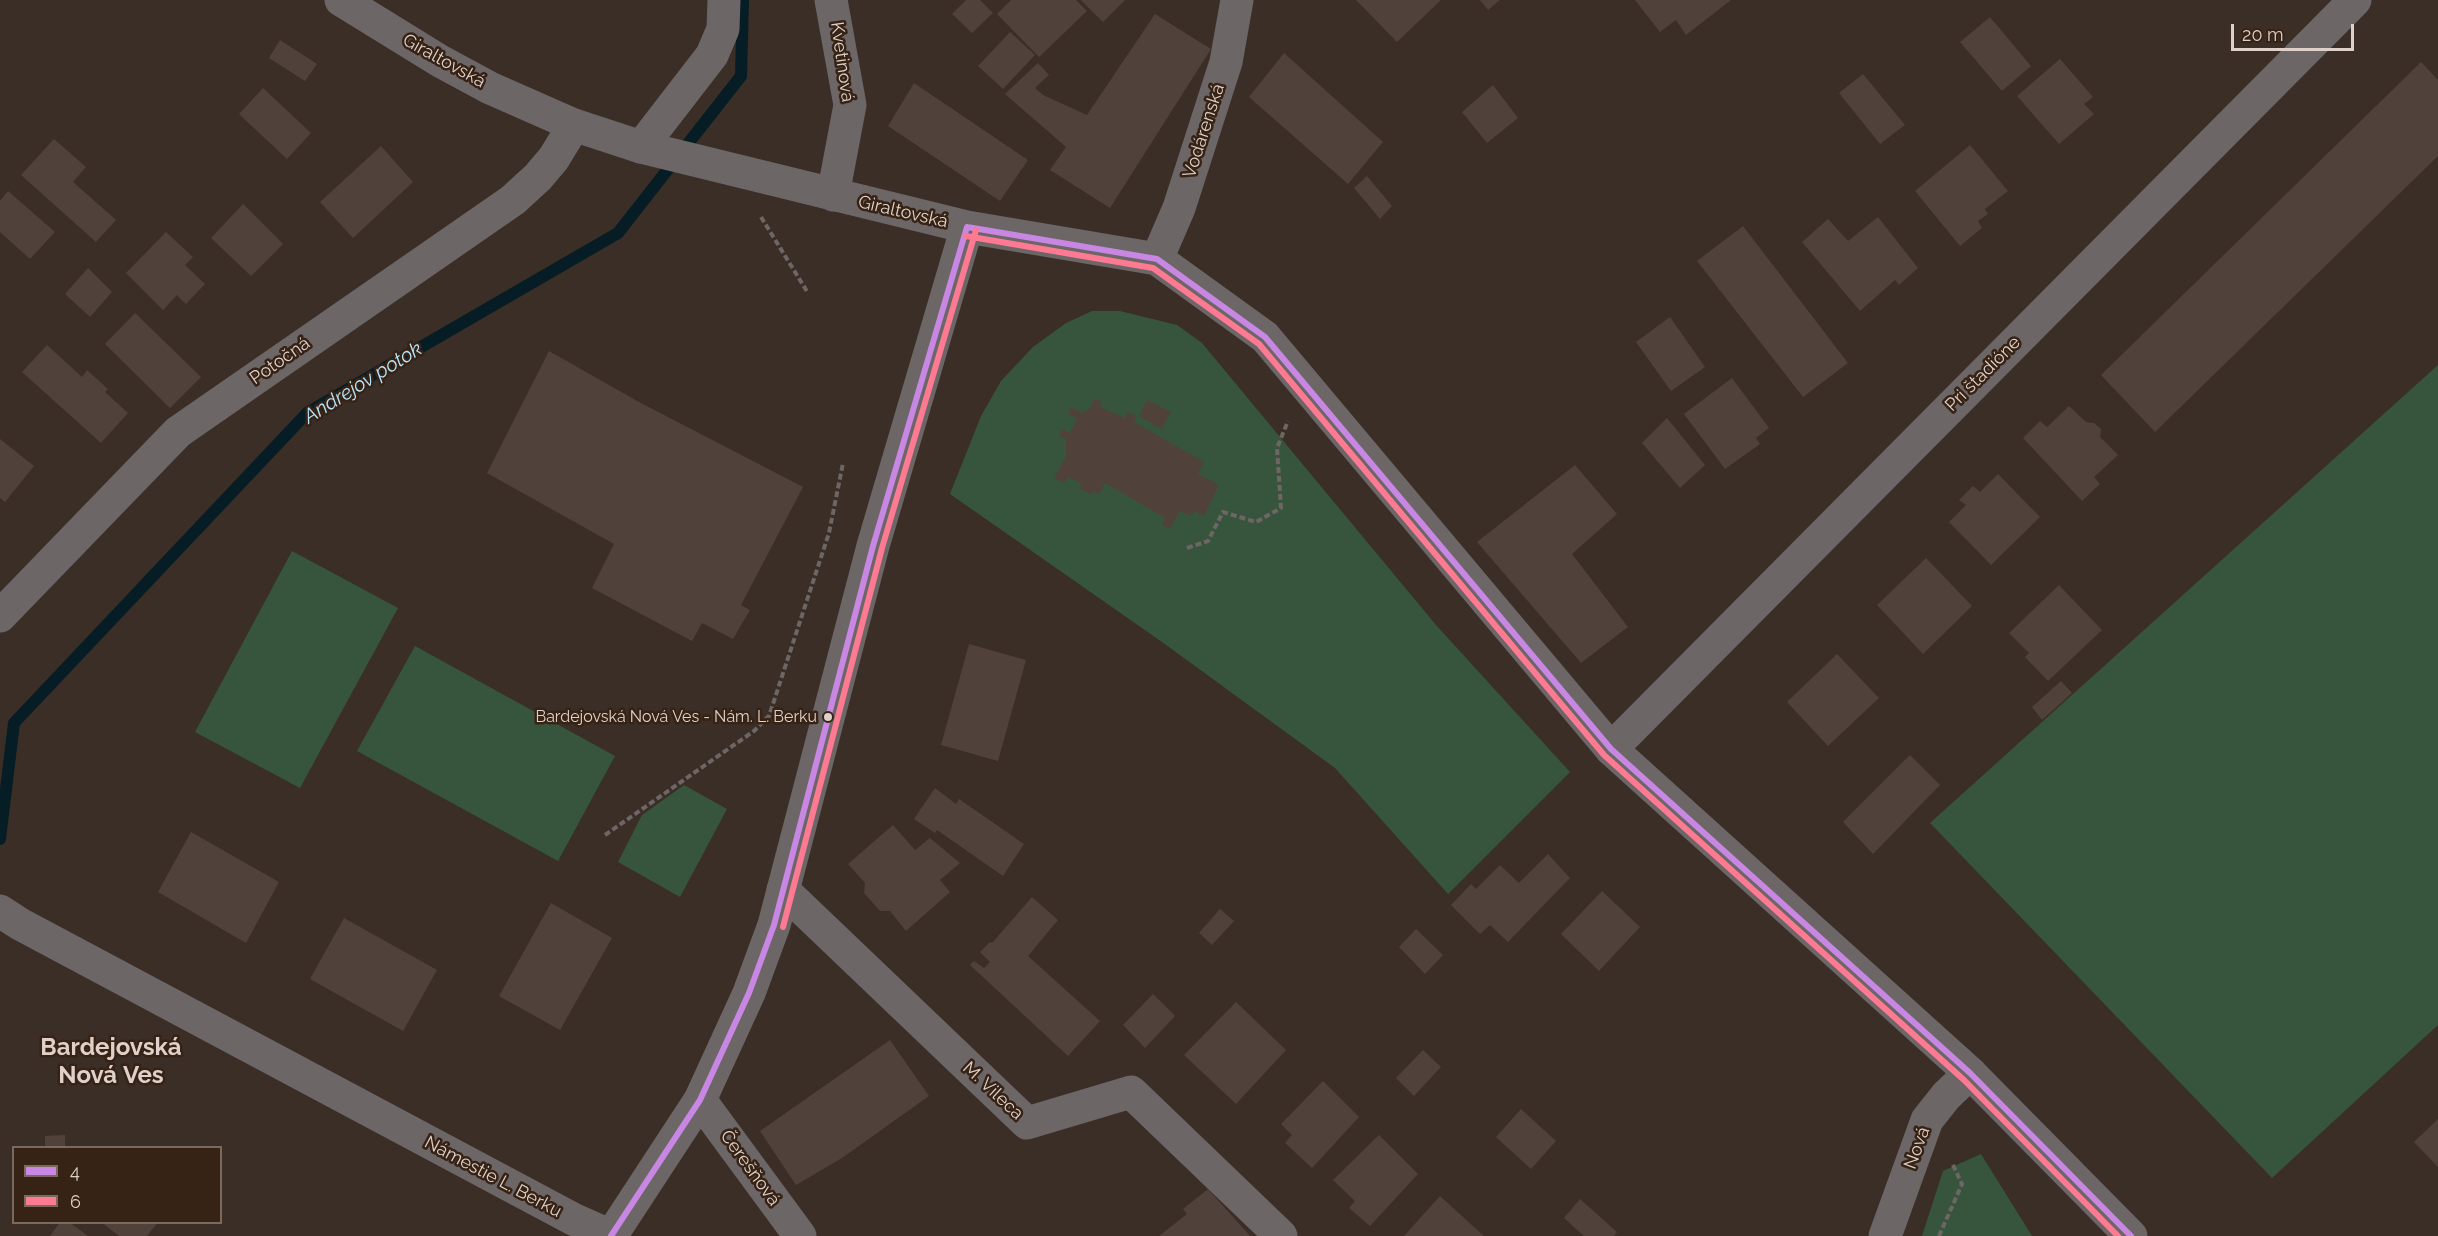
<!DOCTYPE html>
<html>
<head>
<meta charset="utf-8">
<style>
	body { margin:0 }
	#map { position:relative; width:2438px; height:1236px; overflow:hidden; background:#3a2e27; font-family:Raleway,sans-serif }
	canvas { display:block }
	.legend { position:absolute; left:12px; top:1146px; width:210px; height:78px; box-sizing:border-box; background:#372315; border:2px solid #7a695d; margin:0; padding:8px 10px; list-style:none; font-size:18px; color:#dfd1c9 }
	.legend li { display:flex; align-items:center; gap:12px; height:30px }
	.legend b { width:30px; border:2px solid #7a695d }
	.scale { position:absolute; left:2231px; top:24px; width:123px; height:27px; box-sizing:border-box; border:3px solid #dfd1c9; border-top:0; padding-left:8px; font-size:18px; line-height:21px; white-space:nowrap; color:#dfd1c9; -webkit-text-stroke:4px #372315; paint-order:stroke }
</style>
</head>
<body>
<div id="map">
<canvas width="2438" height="1236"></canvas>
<ul class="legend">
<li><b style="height:8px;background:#c787e3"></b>4</li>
<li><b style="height:8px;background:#fe7a93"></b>6</li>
</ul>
<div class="scale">20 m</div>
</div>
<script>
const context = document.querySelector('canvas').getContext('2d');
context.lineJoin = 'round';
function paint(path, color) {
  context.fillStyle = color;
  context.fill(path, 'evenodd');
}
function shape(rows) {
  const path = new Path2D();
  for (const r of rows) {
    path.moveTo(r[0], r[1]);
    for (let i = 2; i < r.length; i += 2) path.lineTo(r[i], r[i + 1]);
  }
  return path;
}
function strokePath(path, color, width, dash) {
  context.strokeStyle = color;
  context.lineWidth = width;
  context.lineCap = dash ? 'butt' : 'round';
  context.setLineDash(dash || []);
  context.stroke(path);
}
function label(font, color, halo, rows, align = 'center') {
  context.font = font + ' Raleway,sans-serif';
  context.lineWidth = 5;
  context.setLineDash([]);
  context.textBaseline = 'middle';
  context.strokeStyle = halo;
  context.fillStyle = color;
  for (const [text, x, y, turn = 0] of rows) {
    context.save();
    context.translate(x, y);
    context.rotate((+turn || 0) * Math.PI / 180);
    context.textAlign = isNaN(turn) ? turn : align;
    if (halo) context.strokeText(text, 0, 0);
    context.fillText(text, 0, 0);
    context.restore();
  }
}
const green = shape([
	[1092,311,1120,311,1177,325,1202,343,1436,625,1570,772,1448,894,1335,768,1162,642,950,494,981,416,1001,381,1033,347,1066,323],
	[2438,365,2438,1025,2272,1178,1930,823],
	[292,551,398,608,300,788,195,732],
	[415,646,615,756,558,861,357,751],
	[684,785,727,809,680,897,618,862,642,815],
	[1981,1154,2032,1236,1922,1236,1943,1171]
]);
const stream = shape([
	[0,839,14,723,307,413,618,233,741,76,743,0]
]);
const building = shape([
	[966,0,980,0,993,13,972,33,952,14],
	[1011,0,1076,0,1087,11,1039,57,997,14],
	[1081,0,1125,0,1103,22],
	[1356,0,1441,0,1397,42],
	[1480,0,1500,0,1488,10],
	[1635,0,1731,0,1686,35,1676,20,1660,32],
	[1155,14,1211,49,1110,208,1050,170,1066,147,1005,94,1038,63,1049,75,1035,88,1043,95,1087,115],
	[1990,17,2031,66,2002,91,1960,42],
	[1010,32,1035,55,1003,89,978,66],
	[280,40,317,64,305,81,269,58],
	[1284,53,1383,142,1348,184,1249,97],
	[2060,59,2093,97,2084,104,2094,114,2059,144,2017,96],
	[2421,62,2438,80,2438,156,2155,432,2101,375],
	[1863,74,1905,125,1880,144,1839,93],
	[914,83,1028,160,1000,201,888,126],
	[1493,85,1518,118,1487,143,1462,112],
	[263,88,311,133,287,159,239,114],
	[54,139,86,167,73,182,116,220,96,242,21,175],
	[1970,145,2008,191,1985,209,1988,214,1978,221,1982,228,1960,246,1915,191],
	[381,146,413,182,353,238,320,202],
	[1367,176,1392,206,1380,219,1354,188],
	[8,191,55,232,30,259,0,232,0,201],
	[243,204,283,244,251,276,211,238],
	[1878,217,1918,268,1899,285,1895,280,1860,311,1802,242,1828,219,1848,241],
	[1743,226,1848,363,1803,397,1697,261],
	[166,232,193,257,185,265,205,284,186,304,177,295,163,310,126,273],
	[88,268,112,292,90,317,65,294],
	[135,313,201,377,170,408,105,344],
	[1670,317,1705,367,1671,391,1636,342],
	[47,345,82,377,87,370,108,389,105,392,128,413,101,443,22,372],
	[549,351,639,402,803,487,741,605,750,610,733,639,702,623,692,641,592,588,614,544,487,473],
	[1732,378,1769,428,1756,438,1760,444,1725,469,1684,414],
	[1095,399,1101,401,1100,407,1125,418,1128,412,1137,417,1134,422,1204,462,1198,474,1219,485,1204,516,1194,511,1191,516,1180,511,1170,529,1162,525,1165,518,1105,483,1099,494,1093,491,1092,495,1079,488,1082,484,1068,477,1064,483,1054,478,1066,456,1066,439,1059,436,1062,429,1070,433,1077,419,1068,414,1071,407,1082,413,1091,407],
	[1147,400,1171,412,1162,429,1139,416],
	[2069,406,2086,422,2094,423,2101,429,2100,437,2118,455,2094,477,2100,484,2082,501,2023,438,2040,421,2047,427],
	[1667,418,1705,465,1680,488,1642,443],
	[0,439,34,466,5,502,0,498],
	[1575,465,1617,514,1572,554,1628,627,1581,663,1477,542],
	[1998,474,2040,517,1991,565,1949,522,1966,505,1959,500,1973,486,1980,492],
	[1926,558,1972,606,1923,654,1877,605],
	[2059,585,2102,630,2048,681,2025,657,2029,653,2009,633],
	[969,644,1026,660,998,761,941,745],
	[1837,654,1879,698,1828,746,1787,702],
	[2061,681,2072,693,2042,720,2032,707],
	[1910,755,1940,785,1873,854,1843,822],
	[935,788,956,804,959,799,1024,844,1003,876,937,830,935,833,914,819],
	[893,825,915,850,930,838,960,863,940,880,950,892,906,931,890,911,880,911,864,893,865,883,848,864],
	[191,832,279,882,246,943,158,892],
	[1548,854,1570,878,1508,942,1490,925,1480,934,1451,905,1471,884,1476,889,1500,865,1519,883],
	[1602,891,1640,927,1599,971,1561,934],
	[1032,897,1058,920,1028,956,1100,1021,1068,1056,970,965,974,961,984,968,990,962,980,952,990,942,992,943],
	[551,903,612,938,560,1030,499,996],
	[1220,909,1234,921,1212,945,1199,933],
	[344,918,437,970,403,1031,310,979],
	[1416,929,1443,955,1425,974,1399,947],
	[1153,994,1175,1016,1145,1048,1123,1025],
	[1236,1002,1286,1050,1236,1104,1184,1055],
	[890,1040,929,1096,842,1158,796,1185,760,1131],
	[1423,1050,1441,1067,1414,1096,1396,1078],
	[1323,1081,1359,1117,1312,1168,1285,1143,1292,1135,1281,1124],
	[1521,1109,1556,1141,1531,1169,1496,1137],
	[2438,1119,2438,1167,2414,1142],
	[65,1135,65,1148,45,1148,45,1136],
	[1379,1135,1418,1174,1370,1226,1349,1208,1355,1201,1333,1180],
	[1208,1189,1250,1236,1159,1236,1187,1214,1183,1209],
	[1440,1196,1484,1236,1404,1236],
	[1580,1199,1617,1232,1614,1236,1584,1236,1564,1218],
	[60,1222,69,1222,88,1236,50,1236],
	[101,1222,158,1222,147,1236,119,1236]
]);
const path = shape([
	[761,217,808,293],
	[1187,548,1208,541,1223,512,1256,522,1281,508,1277,448,1288,421],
	[605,835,754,731,769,716,829,533,843,463],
	[1939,1236,1962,1184,1952,1163]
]);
const minor = shape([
	[831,0,850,105,833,195],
	[641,147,712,55,723,29,724,0],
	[1157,259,1179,208,1226,62,1237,0],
	[0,616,178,432,513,200,538,177,554,158,574,125],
	[1611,749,2355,0],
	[783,890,1027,1123,1131,1092,1281,1236],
	[0,911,20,924,573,1219,611,1236],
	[700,1100,800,1236],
	[1885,1236,1927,1120,1946,1096,1970,1073]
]);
const tertiary = shape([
	[341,0,440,61,490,88,574,125,641,147,967,227,1157,259,1265,337,1611,749,1970,1073,2131,1236],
	[611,1236,700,1100,749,993,774,925,873,546,967,227]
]);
const bus1 = shape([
	[967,227,1157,259,1265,337,1611,749,1970,1073,2131,1236],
	[611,1236,700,1100,749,993,774,925,873,546,967,227]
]);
const bus2 = shape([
	[966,236,1153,268,1259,344,1604,755,1964,1080,2118,1236],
	[783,927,882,548,976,230]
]);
const markers = [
	[828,717,5,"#dfd1c9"]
];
const busNames = [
	["Bardejovská Nová Ves - Nám. L. Berku",817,717]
];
const streetNames = [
	["Giraltovská",444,61,29],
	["Kvetinová",842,62,82],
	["Vodárenská",1204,131,-72],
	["Giraltovská",903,212,13],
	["Potočná",280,361,-35],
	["Pri štadióne",1983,374,-45],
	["M. Vileca",993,1091,43],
	["Nová",1917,1148,-70],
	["Čerešňová",750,1168,54],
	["Námestie L. Berku",493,1177,28]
];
const waterNames = [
	["Andrejov potok",363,383,-32]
];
const districtNames = [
	["Bardejovská",111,1048],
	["Nová Ves",111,1076]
];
paint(green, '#37553d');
strokePath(stream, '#061d26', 12);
paint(building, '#50423b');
strokePath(path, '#6d6664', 4, [6, 3]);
strokePath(minor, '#6d6667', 33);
strokePath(tertiary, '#6d6667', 33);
strokePath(bus1, '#c787e3', 6);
strokePath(bus2, '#fe7a93', 6);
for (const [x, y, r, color] of markers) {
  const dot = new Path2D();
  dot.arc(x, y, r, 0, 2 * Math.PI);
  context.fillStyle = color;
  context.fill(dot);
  strokePath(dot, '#372315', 2);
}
label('16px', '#dfd1c9', '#372315', busNames, 'right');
label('18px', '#dfd1c9', '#372315', streetNames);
label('italic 20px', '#b7e5fd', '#372315', waterNames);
label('bold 24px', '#dfd1c9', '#372315', districtNames);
</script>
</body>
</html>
